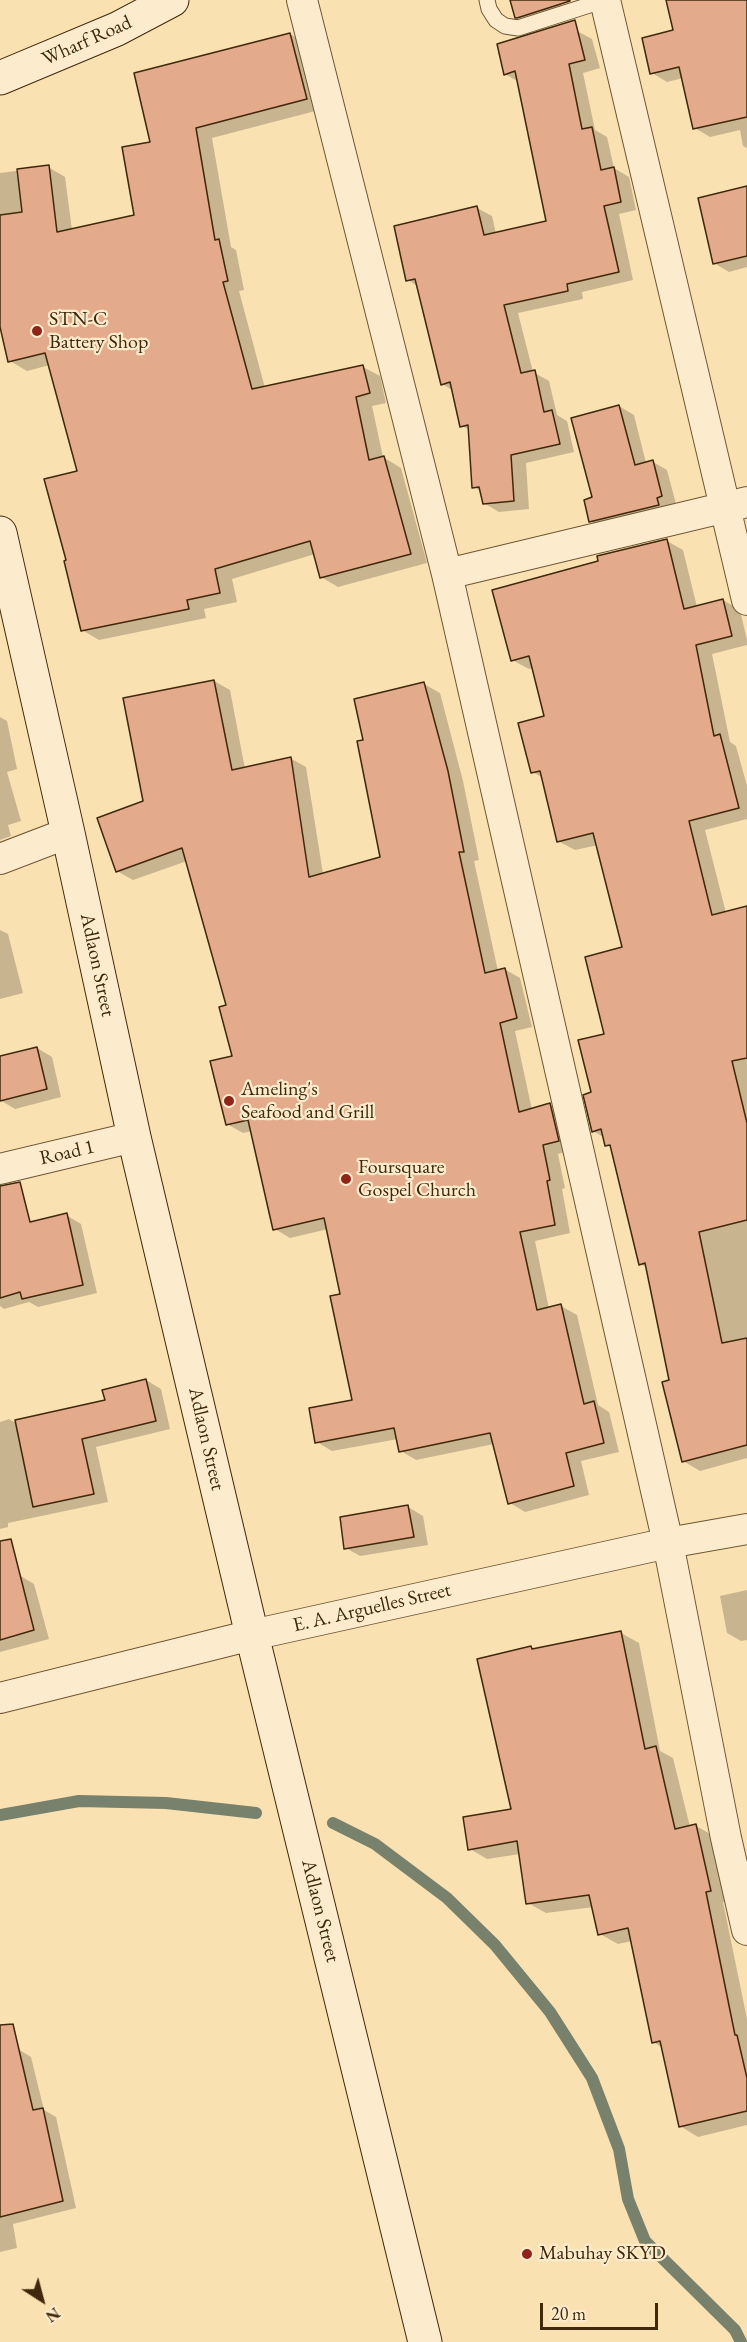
<!DOCTYPE html>
<html>
<head>
<meta charset="utf-8">
<style>
	body { margin:0 }
	#map { position:relative; width:747px; height:2342px; overflow:hidden; background:#fae1b2; font-family:"EB Garamond",serif }
	canvas { display:block }
	.north { position:absolute; left:12px; top:2270px; width:60px; height:60px; -webkit-text-stroke:4px #fceccd; paint-order:stroke; rotate:144deg; font-size:16px; font-weight:700; line-height:24px; text-align:center; color:#40280a }
	.north::after { content:''; display:block; margin:auto; width:21px; height:27px; background:#40280a; clip-path:polygon(50% 0,100% 100%,50% 72%,0 100%) }
	.scale { position:absolute; left:540px; top:2303px; width:118px; height:27px; box-sizing:border-box; border:3px solid #40280a; border-top:0; padding-left:8px; font-size:18px; line-height:21px; white-space:nowrap; color:#40280a; -webkit-text-stroke:4px #fceccd; paint-order:stroke }
</style>
</head>
<body>
<div id="map">
<canvas width="747" height="2342"></canvas>
<div class="north">N</div>
<div class="scale">20 m</div>
</div>
<script>
const context = document.querySelector('canvas').getContext('2d');
context.lineJoin = 'round';
function paint(path, color) {
  context.fillStyle = color;
  context.fill(path, 'evenodd');
}
function shape(rows) {
  const path = new Path2D();
  for (const r of rows) {
    path.moveTo(r[0], r[1]);
    for (let i = 2; i < r.length; i += 2) path.lineTo(r[i], r[i + 1]);
  }
  return path;
}
function strokePath(path, color, width, dash) {
  context.strokeStyle = color;
  context.lineWidth = width;
  context.lineCap = dash ? 'butt' : 'round';
  context.setLineDash(dash || []);
  context.stroke(path);
}
function label(font, color, halo, rows, align = 'center') {
  context.font = font + ' "EB Garamond",serif';
  context.lineWidth = 4.5;
  context.setLineDash([]);
  context.textBaseline = 'middle';
  context.strokeStyle = halo;
  context.fillStyle = color;
  for (const [text, x, y, turn = 0] of rows) {
    context.save();
    context.translate(x, y);
    context.rotate((+turn || 0) * Math.PI / 180);
    context.textAlign = isNaN(turn) ? turn : align;
    if (halo) context.strokeText(text, 0, 0);
    context.fillText(text, 0, 0);
    context.restore();
  }
}
const shadow = shape([
	[512,0,560,0,562,9,524,21,516,17],
	[668,0,747,0,747,148,743,146,740,130,710,137,695,128,683,78,667,82,652,73,675,31],
	[577,31,592,39,600,68,583,73,595,130,607,137,614,168,629,177,636,210,619,214,633,280,582,292,583,299,518,313,533,372,549,381,557,415,567,421,574,452,526,463,529,509,499,512,484,503,481,491,474,487,470,430,462,426,454,391,442,384,419,287,408,280,477,208,492,216,496,234,548,222,519,82,505,74],
	[290,34,307,44,323,109,212,138,231,247,236,250,244,290,239,291,265,388,363,367,380,376,386,403,372,406,383,457,401,468,427,563,338,587,321,577,315,554,232,579,237,602,204,609,206,618,99,640,82,630,68,561,78,472,50,365,27,371,10,361,0,321,0,173,48,167,65,177,72,230,136,217,152,143],
	[747,188,747,267,729,272,714,263],
	[619,406,634,415,646,463,653,462,667,470,676,504,605,530,590,521,594,498],
	[667,541,683,550,697,607,723,600,740,610,747,640,747,645,712,654,730,742,736,746,747,786,747,819,705,830,726,913,747,908,747,1458,700,1471,683,1461,648,1268,640,1264,612,1148,607,1145,605,1138,593,1131,593,1093,624,948,598,845,575,850,558,841,544,778,532,772,546,717,533,668,529,669,512,660,600,562],
	[214,681,230,690,245,769,290,758,306,767,323,874,382,859,365,741,424,684,440,693,463,781,479,860,474,861,498,971,504,969,520,978,532,1027,515,1031,532,1110,550,1105,566,1114,574,1149,558,1154,565,1188,562,1189,570,1233,535,1241,549,1309,561,1306,577,1315,598,1405,609,1412,619,1452,581,1461,589,1495,525,1512,510,1503,494,1444,416,1460,401,1451,398,1439,332,1451,317,1442,354,1401,342,1295,328,1229,290,1238,275,1229,252,1131,243,1133,227,1124,233,1057,228,1006,187,861,133,880,117,871,145,802],
	[0,717,7,721,17,769,7,772,21,821,8,825,11,836,0,840],
	[0,930,8,934,23,993,0,999],
	[37,1048,52,1057,61,1097,15,1109,0,1100,0,1057],
	[66,1215,81,1224,97,1293,38,1307,29,1302,4,1309,0,1306,0,1235],
	[146,1380,161,1389,170,1429,96,1447,108,1502,8,1523,8,1527,0,1529,0,1422,9,1419,14,1422,107,1401],
	[408,1507,423,1516,428,1545,360,1556,346,1548],
	[19,1575,34,1584,49,1639,0,1652,0,1581],
	[747,1590,747,1640,741,1641,727,1633,720,1596],
	[621,1633,639,1643,660,1751,673,1758,690,1827,696,1826,714,1836,728,1901,723,1902,747,2019,747,2125,698,2137,680,2126,663,2048,653,2042,632,1941,618,1944,600,1934,594,1907,546,1913,528,1903,520,1854,487,1859,470,1849,513,1810,531,1648,535,1650],
	[18,2049,31,2057,44,2110,56,2117,76,2208,13,2224,17,2248,0,2252,0,2053]
]);
const stream = shape([
	[0,1815,79,1801,166,1803,256,1813],
	[333,1823,375,1844,447,1898,495,1945,550,2012,592,2078,619,2149,628,2199,645,2241,735,2330,741,2342]
]);
const building = shape([
	[510,0,570,0,570,1,517,18,515,18,510,0],
	[666,0,747,0,747,117,693,129,679,67,650,74,642,38,673,30,666,0],
	[575,20,585,60,569,64,582,129,592,127,601,170,614,167,621,202,604,206,619,272,567,284,568,291,504,305,521,373,535,370,544,412,552,410,560,444,511,455,514,501,483,504,479,487,472,488,468,425,460,427,450,382,441,385,415,279,406,281,394,226,477,206,484,235,546,221,515,71,504,75,497,44,575,20],
	[290,33,307,99,196,128,215,240,219,239,228,281,223,282,252,389,363,365,370,393,356,397,369,460,384,456,411,554,320,578,310,541,215,569,220,593,187,600,189,609,81,631,64,561,66,560,44,479,77,471,45,353,8,362,0,327,0,215,22,212,17,169,49,165,57,232,134,215,122,147,150,142,134,73,290,33],
	[747,186,747,256,713,264,698,198,747,186],
	[619,405,635,465,653,460,662,496,657,498,659,505,589,522,584,500,592,497,571,418,619,405],
	[667,539,684,609,723,599,732,636,696,645,714,736,720,734,739,808,689,821,712,915,747,906,747,1058,732,1061,747,1123,747,1220,699,1232,722,1343,747,1338,747,1445,682,1462,662,1382,669,1380,645,1263,639,1265,610,1145,605,1146,601,1129,592,1132,583,1095,591,1092,578,1040,604,1034,585,957,622,947,593,833,557,842,540,771,531,773,518,723,544,716,529,656,511,661,492,590,598,561,597,556,667,539],
	[214,680,232,770,291,757,309,877,380,857,357,741,363,740,354,699,424,682,448,771,464,852,459,852,485,973,505,968,517,1018,500,1023,519,1112,550,1103,559,1141,543,1145,550,1180,547,1181,555,1225,520,1232,537,1310,561,1304,584,1404,594,1401,604,1443,566,1453,574,1486,508,1504,490,1433,399,1452,394,1428,315,1443,309,1408,352,1400,330,1296,340,1294,324,1218,273,1230,248,1120,226,1125,210,1061,232,1056,219,1007,226,1005,182,848,116,872,97,818,143,801,123,698,214,680],
	[37,1047,47,1089,0,1101,0,1056,37,1047],
	[20,1182,30,1222,67,1213,83,1285,22,1299,20,1292,0,1298,0,1186,20,1182],
	[146,1379,156,1421,82,1439,94,1494,33,1507,15,1420,105,1400,102,1390,146,1379],
	[408,1505,414,1537,344,1549,340,1517,408,1505],
	[11,1539,34,1630,0,1640,0,1541,11,1539],
	[621,1631,645,1749,656,1746,675,1829,696,1824,711,1891,706,1892,735,2035,737,2035,747,2078,747,2111,679,2127,660,2041,652,2043,628,1928,598,1935,589,1895,526,1904,517,1841,468,1850,463,1817,511,1809,477,1659,531,1646,532,1649,621,1631],
	[13,2024,33,2110,43,2108,63,2201,0,2217,0,2025,13,2024]
]);
const lane = shape([
	[487,0,489,9,496,20,505,26,518,28,605,0]
]);
const street = shape([
	[302,0,447,574,668,1543,726,1838,747,1930],
	[605,0,747,600],
	[447,574,747,502],
	[0,859,68,833],
	[0,1169,134,1137],
	[0,1698,252,1635,668,1543,747,1529]
]);
const secondary = shape([
	[0,78,117,29,172,0],
	[0,533,68,833,134,1137,252,1635,425,2342]
]);
const markers = [
	[37,331,6,"#8f2418"],
	[229,1101,6,"#8f2418"],
	[346,1179,6,"#8f2418"],
	[527,2254,6,"#8f2418"]
];
const streetNames = [
	["Wharf Road",87,41,-24],
	["Adlaon Street",97,965,78],
	["Road 1",67,1153,-13],
	["Adlaon Street",206,1439,77],
	["E. A. Arguelles Street",372,1608,-13],
	["Adlaon Street",320,1911,76]
];
const poiNames = [
	["STN-C",49,320],
	["Battery Shop",49,343],
	["Ameling's",241,1090],
	["Seafood and Grill",241,1113],
	["Foursquare",358,1168],
	["Gospel Church",358,1191],
	["Mabuhay SKYD",539,2254]
];
paint(shadow, '#0003');
strokePath(stream, '#78816c', 12);
paint(building, '#e3aa8b');
strokePath(building, '#40280a', 1.5);
strokePath(lane, '#6e5634', 17);
strokePath(street, '#6e5634', 32);
strokePath(secondary, '#40280a', 35);
strokePath(lane, '#fceccd', 15);
strokePath(street, '#fceccd', 30);
strokePath(secondary, '#fceccd', 33);
for (const [x, y, r, color] of markers) {
  const dot = new Path2D();
  dot.arc(x, y, r, 0, 2 * Math.PI);
  context.fillStyle = color;
  context.fill(dot);
  strokePath(dot, '#fceccd', 2);
}
label('20px', '#40280a', '#fceccd', streetNames);
label('20px', '#40280a', '#fceccd', poiNames, 'left');
</script>
</body>
</html>
